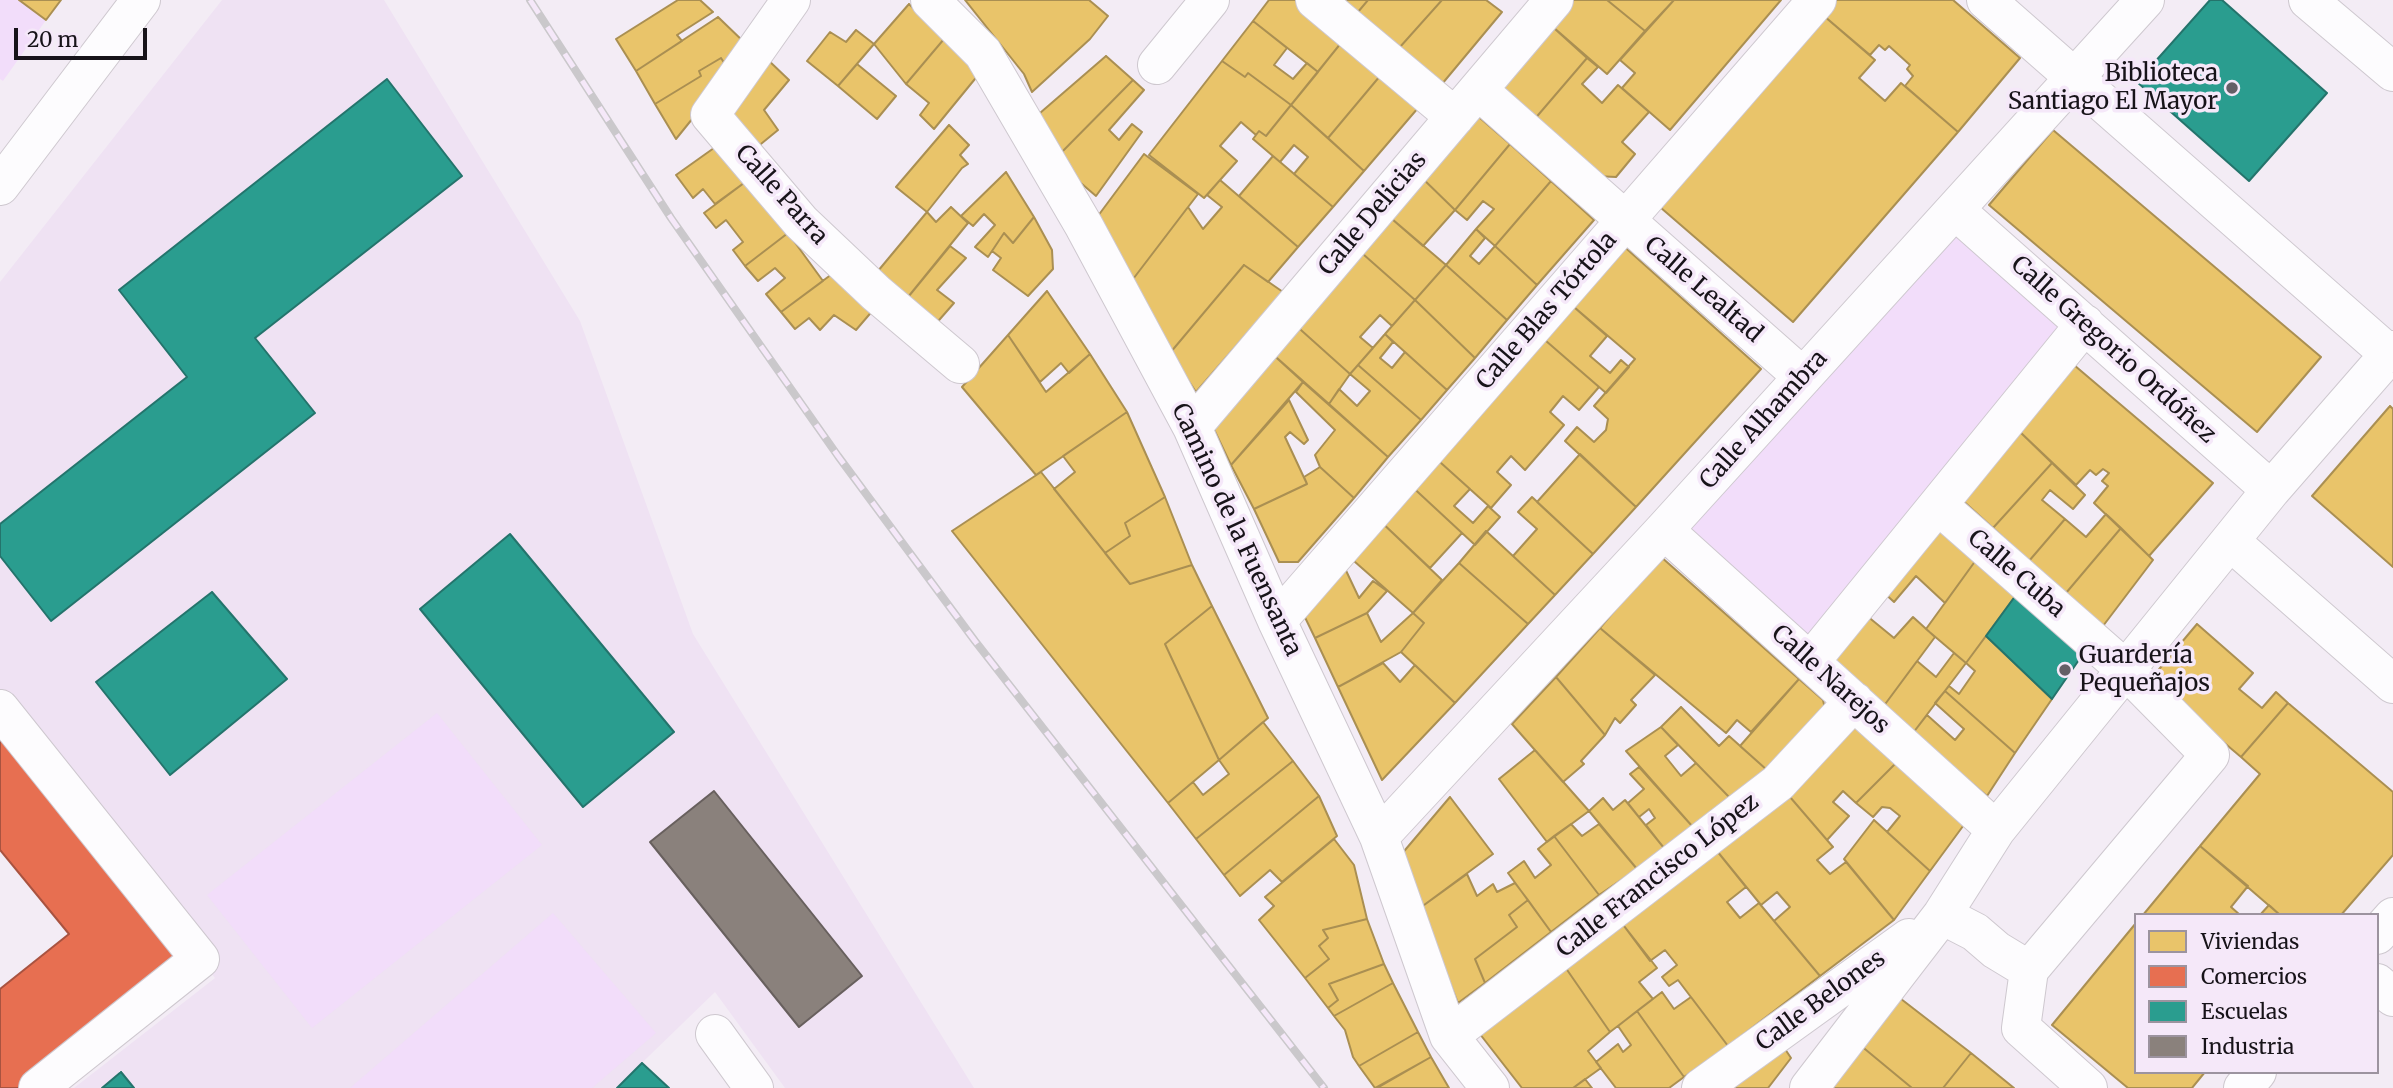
<!DOCTYPE html>
<html>
<head>
<meta charset="utf-8">
<style>
	body { margin:0 }
	#map { position:relative; width:2393px; height:1088px; overflow:hidden; background:#f3ecf5; font-family:Merriweather,serif }
	canvas { display:block }
	.legend { position:absolute; left:2134px; top:913px; width:245px; height:161px; box-sizing:border-box; background:#f5e8f9; border:2px solid #9c939f; margin:0; padding:9px 12px; list-style:none; font-size:21px; color:#171319 }
	.legend li { display:flex; align-items:center; gap:14px; height:35px }
	.legend b { width:35px; border:2px solid #9c939f }
	.scale { position:absolute; left:14px; top:28px; width:133px; height:32px; box-sizing:border-box; border:4px solid #171319; border-top:0; padding-left:9px; font-size:21px; line-height:24px; white-space:nowrap; color:#171319; -webkit-text-stroke:5px #f5e8f9; paint-order:stroke }
</style>
</head>
<body>
<div id="map">
<canvas width="2393" height="1088"></canvas>
<ul class="legend">
<li><b style="height:19px;background:#e9c46a"></b>Viviendas</li>
<li><b style="height:19px;background:#e76f51"></b>Comercios</li>
<li><b style="height:19px;background:#2a9d8f"></b>Escuelas</li>
<li><b style="height:19px;background:#8a817c"></b>Industria</li>
</ul>
<div class="scale">20 m</div>
</div>
<script>
const context = document.querySelector('canvas').getContext('2d');
context.lineJoin = 'round';
function paint(path, color) {
  context.fillStyle = color;
  context.fill(path, 'evenodd');
}
function shape(rows) {
  const path = new Path2D();
  for (const r of rows) {
    path.moveTo(r[0], r[1]);
    for (let i = 2; i < r.length; i += 2) path.lineTo(r[i], r[i + 1]);
  }
  return path;
}
function strokePath(path, color, width, dash) {
  context.strokeStyle = color;
  context.lineWidth = width;
  context.lineCap = dash ? 'butt' : 'round';
  context.setLineDash(dash || []);
  context.stroke(path);
}
function label(font, color, halo, rows, align = 'center') {
  context.font = font + ' Merriweather,serif';
  context.lineWidth = 7;
  context.setLineDash([]);
  context.textBaseline = 'middle';
  context.strokeStyle = halo;
  context.fillStyle = color;
  for (const [text, x, y, turn = 0] of rows) {
    context.save();
    context.translate(x, y);
    context.rotate((+turn || 0) * Math.PI / 180);
    context.textAlign = isNaN(turn) ? turn : align;
    if (halo) context.strokeText(text, 0, 0);
    context.fillText(text, 0, 0);
    context.restore();
  }
}
const built = shape([
	[222,0,384,0,580,321,693,634,974,1088,785,1088,715,992,616,1088,74,1088,215,978,0,709,0,282]
]);
const green = shape([
	[0,0,19,0,46,20,3,81,0,79],
	[1955,210,2085,324,1810,662,1664,530],
	[437,713,542,845,312,1028,207,895],
	[553,913,656,1033,592,1088,350,1088]
]);
const homes = shape([
	[19,0,61,0,46,20,19,0],
	[678,0,700,0,713,12,677,35,682,41,636,71,616,39,678,0],
	[965,0,1089,0,1108,16,1090,39,1032,92,1024,74,965,0],
	[1269,0,1300,0,1341,43,1318,72,1253,21,1269,0],
	[1343,0,1368,0,1358,12,1343,0],
	[1368,0,1442,0,1400,47,1358,12,1368,0],
	[1442,0,1486,0,1502,12,1442,84,1400,47,1442,0],
	[1562,0,1607,0,1645,31,1607,74,1545,20,1562,0],
	[1607,0,1674,0,1645,31,1607,0],
	[1674,0,1781,0,1670,130,1622,88,1635,73,1620,60,1674,0],
	[1826,0,1953,0,2020,58,1958,132,1905,86,1913,76,1907,69,1910,65,1889,46,1885,50,1879,45,1870,55,1817,10,1826,0],
	[909,4,944,39,906,84,874,44,909,4],
	[1817,10,1875,60,1859,78,1885,101,1901,83,1958,132,1793,322,1653,201,1817,10],
	[718,17,746,44,730,72,721,58,699,71,701,76,655,104,636,71,718,17],
	[1545,20,1587,58,1533,121,1493,82,1545,20],
	[1253,21,1287,48,1274,65,1293,79,1307,63,1318,72,1291,105,1248,73,1245,77,1222,61,1253,21],
	[856,30,874,44,838,86,807,61,830,32,846,42,856,30],
	[944,39,979,74,934,129,920,115,929,103,906,84,944,39],
	[1341,43,1380,76,1328,138,1291,105,1341,43],
	[1106,56,1133,80,1054,160,1040,113,1106,56],
	[721,58,730,72,676,139,655,104,701,76,699,71,721,58],
	[1587,58,1598,67,1582,84,1602,103,1618,85,1649,112,1622,142,1635,154,1616,177,1595,176,1533,121,1587,58],
	[767,59,789,80,764,110,778,130,756,148,726,107,767,59],
	[1222,61,1245,77,1248,73,1291,105,1266,136,1259,131,1256,135,1241,122,1220,146,1237,161,1204,198,1149,155,1222,61],
	[857,64,896,96,877,119,838,86,857,64],
	[1380,76,1418,108,1364,171,1328,138,1380,76],
	[1133,80,1144,90,1109,130,1119,140,1132,124,1142,132,1096,196,1054,160,1133,80],
	[1291,105,1364,171,1333,207,1294,174,1308,157,1294,145,1280,162,1253,139,1259,131,1266,136,1291,105],
	[1472,111,1510,144,1455,210,1418,174,1472,111],
	[949,125,969,145,960,155,968,164,962,168,927,212,896,187,949,125],
	[2053,130,2321,357,2257,432,1989,205,2053,130],
	[721,143,748,180,715,204,703,189,693,198,676,175,721,143],
	[1510,144,1551,181,1495,246,1476,229,1494,209,1483,201,1467,220,1455,210,1510,144],
	[1144,154,1198,194,1127,287,1089,228,1144,154],
	[1273,156,1333,207,1298,247,1239,196,1273,156],
	[1006,172,1034,217,1013,243,1004,233,988,257,975,247,995,225,984,214,973,226,961,216,1006,172],
	[1418,174,1455,210,1423,246,1385,213,1418,174],
	[748,180,788,233,745,266,733,250,743,242,726,220,716,228,704,213,748,180],
	[1220,180,1298,247,1268,282,1244,265,1170,353,1127,287,1188,207,1203,229,1222,207,1207,195,1220,180],
	[1551,181,1594,220,1537,285,1495,246,1551,181],
	[951,207,968,223,904,302,873,277,927,212,936,222,951,207],
	[1385,213,1446,265,1415,300,1355,247,1385,213],
	[1034,217,1052,250,1053,269,1028,296,993,270,1001,258,992,251,1004,233,1013,243,1034,217],
	[1476,229,1485,238,1470,256,1479,264,1495,246,1537,285,1507,320,1446,265,1476,229],
	[788,233,823,281,781,312,766,294,785,278,775,268,758,281,745,266,788,233],
	[1619,242,1761,369,1636,507,1565,441,1577,427,1594,442,1606,430,1608,419,1594,406,1635,359,1567,301,1619,242],
	[950,246,966,258,937,290,954,303,933,327,904,302,950,246],
	[1355,247,1415,300,1392,326,1380,315,1360,337,1373,348,1350,374,1292,322,1355,247],
	[1244,265,1283,292,1196,392,1170,353,1244,265],
	[1446,265,1507,320,1475,358,1415,300,1446,265],
	[832,274,874,309,856,330,834,315,820,330,809,318,795,329,781,312,832,274],
	[1047,291,1090,354,1069,373,1061,363,1040,382,1008,335,1047,291],
	[1415,300,1475,358,1447,390,1385,334,1415,300],
	[1567,301,1607,336,1590,356,1610,373,1621,360,1629,367,1606,393,1538,334,1567,301],
	[1292,322,1350,374,1329,404,1268,350,1292,322],
	[1385,334,1393,342,1380,358,1392,368,1405,352,1447,390,1421,420,1358,365,1385,334],
	[1538,334,1599,387,1579,410,1563,396,1550,412,1564,425,1525,470,1511,456,1497,472,1511,485,1491,508,1431,454,1538,334],
	[1008,335,1046,392,1090,354,1127,412,1036,475,962,387,1008,335],
	[1268,350,1303,382,1231,465,1210,421,1268,350],
	[1358,365,1421,420,1388,457,1329,404,1339,389,1357,406,1370,391,1350,374,1358,365],
	[2074,365,2213,483,2149,556,2094,503,2108,486,2102,481,2109,473,2103,469,2096,475,2090,470,2076,485,2019,431,2074,365],
	[1303,382,1388,457,1354,498,1320,467,1315,455,1335,430,1296,392,1303,382],
	[1289,400,1308,440,1304,444,1290,432,1285,437,1307,484,1254,509,1231,465,1289,400],
	[2390,406,2393,409,2393,567,2312,496,2390,406],
	[1127,412,1165,497,1125,523,1130,536,1105,553,1054,489,1075,472,1063,456,1127,412],
	[2019,431,2052,463,1993,528,1961,499,2019,431],
	[1431,454,1470,489,1454,506,1473,523,1488,506,1500,517,1475,545,1407,482,1431,454],
	[1580,454,1636,507,1593,554,1537,502,1580,454],
	[2052,463,2085,495,2073,509,2050,490,2042,500,2065,519,2029,561,1993,528,2052,463],
	[1320,467,1354,498,1298,562,1279,562,1254,509,1307,484,1304,477,1320,467],
	[1041,472,1130,584,1192,565,1212,606,1165,644,1219,760,1168,803,952,531,1041,472],
	[1407,482,1462,533,1430,568,1377,518,1407,482],
	[1165,497,1192,565,1130,584,1105,553,1130,536,1125,523,1165,497],
	[1532,497,1593,554,1555,595,1513,556,1537,529,1518,512,1532,497],
	[2106,514,2121,528,2066,593,2029,561,2065,519,2086,537,2106,514],
	[1377,518,1442,580,1413,613,1346,554,1377,518],
	[1936,525,1976,560,1945,603,1916,576,1894,602,1880,589,1936,525],
	[2121,528,2153,560,2103,626,2066,593,2121,528],
	[1486,531,1555,595,1528,624,1459,563,1486,531],
	[1660,556,1799,679,1751,732,1737,720,1726,733,1600,628,1660,556],
	[1341,560,1359,598,1373,581,1387,591,1367,613,1315,638,1299,605,1341,560],
	[1976,560,2016,595,1966,663,1926,629,1976,560],
	[1459,563,1528,624,1455,703,1401,652,1424,623,1413,613,1459,563],
	[1212,606,1268,718,1219,760,1165,644,1212,606],
	[1861,611,1894,638,1913,617,1935,637,1883,707,1822,655,1861,611],
	[1367,613,1381,642,1413,613,1424,623,1401,652,1338,687,1315,638,1367,613],
	[2197,624,2253,673,2239,689,2262,708,2276,692,2288,703,2241,757,2150,680,2197,624],
	[1600,628,1655,675,1631,700,1636,705,1620,723,1615,718,1605,735,1556,677,1600,628],
	[1986,636,2052,699,2015,753,1945,691,1949,686,1959,694,1975,671,1966,663,1986,636],
	[1954,653,1966,663,1913,733,1883,707,1917,661,1936,677,1954,653],
	[1383,663,1400,682,1415,665,1455,703,1382,780,1338,687,1383,663],
	[1556,677,1605,735,1581,761,1584,764,1563,782,1512,724,1556,677],
	[1799,679,1823,700,1825,709,1767,770,1740,746,1799,679],
	[1945,691,2015,753,1987,796,1913,733,1927,715,1955,740,1964,729,1935,703,1945,691],
	[2288,703,2393,792,2393,855,2341,915,2280,915,2200,846,2260,774,2241,757,2288,703],
	[1681,707,1719,746,1729,736,1767,770,1730,798,1661,727,1681,707],
	[1263,722,1293,761,1196,839,1168,803,1193,782,1203,795,1229,774,1219,760,1263,722],
	[1854,726,1897,762,1856,803,1843,791,1833,802,1849,816,1827,840,1790,797,1854,726],
	[1661,727,1678,745,1665,756,1681,776,1696,763,1730,798,1692,826,1626,751,1661,727],
	[1535,750,1589,811,1547,842,1499,779,1535,750],
	[1293,761,1319,796,1224,875,1196,839,1293,761],
	[1897,762,1966,822,1930,871,1887,832,1900,816,1890,808,1882,807,1873,817,1856,803,1897,762],
	[1639,767,1692,826,1664,848,1646,825,1655,818,1649,809,1639,817,1628,803,1644,789,1630,774,1639,767],
	[1319,796,1337,836,1282,882,1270,870,1240,896,1224,875,1319,796],
	[1450,797,1493,854,1420,908,1400,856,1450,797],
	[1790,797,1833,847,1817,860,1830,874,1846,862,1894,920,1820,976,1774,921,1790,907,1777,892,1761,905,1717,851,1790,797],
	[1603,798,1613,810,1625,800,1664,848,1637,869,1589,811,1603,798],
	[1874,820,1930,871,1894,920,1844,859,1874,820],
	[1571,824,1582,836,1599,824,1637,869,1599,895,1554,836,1571,824],
	[1554,836,1599,895,1551,932,1508,873,1524,861,1535,878,1551,865,1538,849,1554,836],
	[1334,839,1354,865,1367,919,1323,930,1328,938,1319,946,1329,959,1305,978,1259,920,1274,906,1265,897,1334,839],
	[2200,846,2248,886,2231,907,2240,915,2143,915,2200,846],
	[1717,851,1746,887,1727,902,1740,918,1759,903,1820,976,1728,1046,1678,980,1669,986,1662,977,1677,965,1665,950,1650,961,1621,922,1717,851],
	[1467,874,1477,896,1493,884,1497,892,1515,883,1528,900,1509,915,1517,927,1475,959,1485,983,1458,1003,1420,908,1467,874],
	[1528,900,1551,932,1485,983,1475,959,1517,927,1509,915,1528,900],
	[2269,905,2280,915,2260,915,2269,905],
	[1367,919,1384,964,1329,984,1338,1000,1328,1008,1305,978,1329,959,1319,946,1328,938,1323,930,1367,919],
	[1621,922,1657,968,1639,982,1653,999,1610,1032,1563,964,1621,922],
	[2136,923,2136,1072,2205,1072,2192,1088,2128,1088,2052,1025,2136,923],
	[1384,964,1393,983,1334,1016,1328,1008,1338,1000,1329,984,1384,964],
	[1563,964,1610,1032,1588,1051,1601,1068,1573,1088,1522,1088,1476,1029,1563,964],
	[1393,983,1418,1032,1359,1066,1353,1057,1345,1030,1334,1016,1393,983],
	[1662,992,1674,1009,1691,997,1728,1046,1684,1077,1637,1011,1662,992],
	[1892,992,1971,1053,1943,1088,1912,1088,1854,1040,1892,992],
	[1637,1011,1684,1077,1669,1088,1616,1088,1596,1062,1618,1044,1623,1052,1631,1045,1618,1026,1637,1011],
	[1418,1032,1431,1057,1375,1088,1359,1066,1418,1032],
	[1854,1040,1912,1088,1818,1088,1854,1040],
	[1781,1043,1791,1058,1768,1088,1721,1088,1781,1043],
	[1971,1053,2014,1088,1943,1088,1971,1053],
	[1431,1057,1449,1088,1377,1088,1431,1057],
	[1585,1079,1592,1088,1573,1088,1585,1079]
]);
const shops = shape([
	[0,728,183,959,21,1088,0,1088,0,989,69,934,0,850,0,728]
]);
const schools = shape([
	[2210,0,2222,0,2327,93,2249,181,2137,82,2210,0],
	[387,79,462,176,255,338,315,413,51,621,0,556,0,524,187,377,119,290,387,79],
	[510,534,674,732,583,807,420,609,510,534],
	[212,592,287,679,170,775,96,682,212,592],
	[2016,595,2083,654,2052,699,1986,636,2016,595],
	[642,1063,669,1088,617,1088,642,1063],
	[121,1072,134,1088,102,1088,121,1072]
]);
const industry = shape([
	[714,791,862,976,799,1027,650,842,714,791]
]);
const minor = shape([
	[791,0,710,115,801,222,876,293,960,364],
	[930,0,983,53,1084,226,1192,427,1277,621,1379,837,1449,1036,1490,1088],
	[1315,0,1455,117],
	[1986,0,2389,354],
	[2308,0,2393,72],
	[1157,65,1210,0],
	[1478,90,1803,377],
	[1955,210,2271,490],
	[1192,427,1554,0],
	[1938,505,2126,670,2210,755,2029,970,1996,950,1975,932,1942,915],
	[1664,530,1996,830],
	[2230,541,2393,684],
	[1277,621,1817,0],
	[1810,662,2085,324],
	[0,709,200,959,38,1088],
	[1379,837,1664,530,2145,0],
	[2377,935,2393,917],
	[2029,970,2021,1028,2088,1088],
	[2377,983,2393,997],
	[715,1034,754,1088],
	[1449,1036,1778,783,1854,701],
	[1701,1088,1909,938],
	[1809,1088,1942,915,1996,830,2271,490,2393,350],
	[2243,1088,2257,1072]
]);
const major = shape([
	[0,186,141,0]
]);
const rail = shape([
	[530,0,671,218,838,456,975,641,1324,1088]
]);
const markers = [
	[2232,88,7,"#645f66"],
	[2065,670,7,"#645f66"]
];
const poiNames = [
	["Biblioteca",2218,74],
	["Santiago El Mayor",2218,102],
	["Guardería",2079,656,"left"],
	["Pequeñajos",2079,684,"left"]
];
const streetNames = [
	["Calle Parra",781,195,48],
	["Calle Delicias",1373,214,-50],
	["Calle Lealtad",1703,290,41],
	["Calle Blas Tórtola",1547,311,-49],
	["Calle Gregorio Ordóñez",2113,350,42],
	["Calle Alhambra",1764,420,-48],
	["Camino de la Fuensanta",1236,530,65],
	["Calle Cuba",2016,574,41],
	["Calle Narejos",1830,680,42],
	["Calle Francisco López",1658,876,-38],
	["Calle Belones",1821,1001,-36]
];
paint(built, '#efe2f3');
paint(green, '#f2ddfa');
paint(homes, '#e9c46a');
strokePath(homes, '#aa8f52', 2);
paint(shops, '#e76f51');
strokePath(shops, '#a95340', 2);
paint(schools, '#2a9d8f');
strokePath(schools, '#24746c', 2);
paint(industry, '#8a817c');
strokePath(industry, '#68605e', 2);
strokePath(minor, '#cec8cf', 40);
strokePath(major, '#cec8cf', 40);
strokePath(minor, '#fdfcfe', 38);
strokePath(major, '#fdfcfe', 38);
strokePath(rail, '#cac8cb', 8);
strokePath(rail, '#f5e8f9', 5, [16]);
for (const [x, y, r, color] of markers) {
  const dot = new Path2D();
  dot.arc(x, y, r, 0, 2 * Math.PI);
  context.fillStyle = color;
  context.fill(dot);
  strokePath(dot, '#f5e8f9', 2.5);
}
label('24px', '#171319', '#f5e8f9', poiNames, 'right');
label('24px', '#171319', '#f5e8f9', streetNames);
</script>
</body>
</html>
